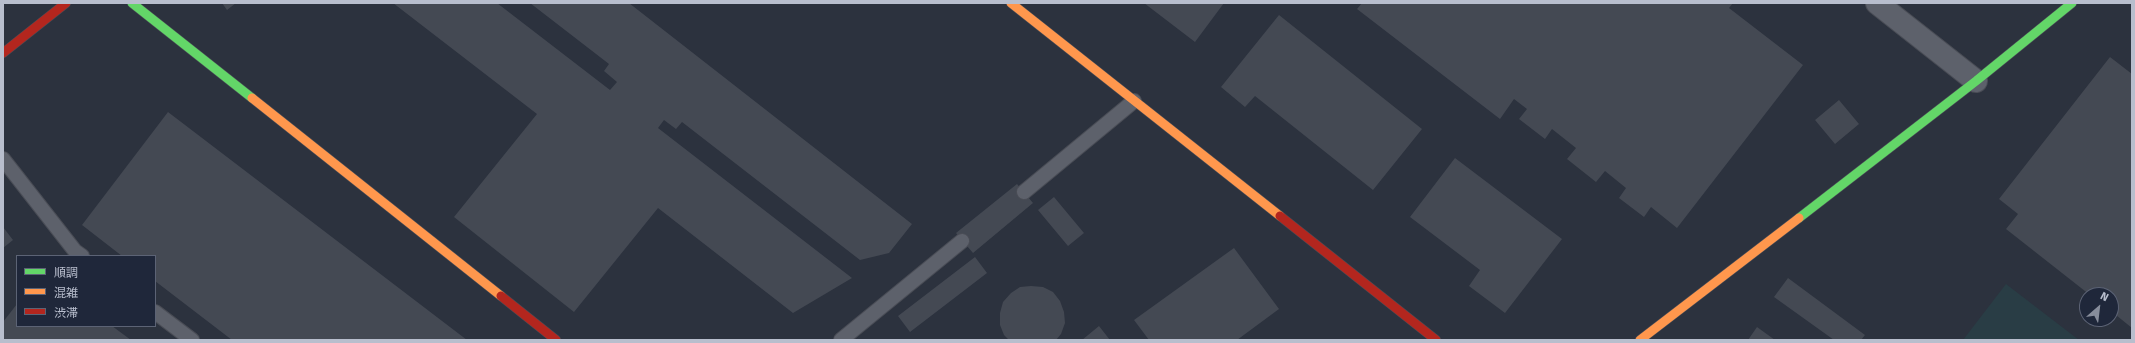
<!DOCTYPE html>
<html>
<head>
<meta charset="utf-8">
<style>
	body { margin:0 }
	#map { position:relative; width:2135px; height:343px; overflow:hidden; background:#2c323e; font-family:"Fira Sans","Noto Sans JP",sans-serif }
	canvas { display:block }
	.frame { position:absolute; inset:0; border:4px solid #b8becd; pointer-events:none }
	.legend { position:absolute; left:16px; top:255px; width:140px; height:72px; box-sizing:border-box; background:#1f273a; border:1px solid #5c6375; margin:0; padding:5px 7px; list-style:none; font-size:12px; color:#b8becd }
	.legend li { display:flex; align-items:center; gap:8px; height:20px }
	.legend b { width:20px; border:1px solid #5c6375 }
	.north { position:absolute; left:2079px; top:287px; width:40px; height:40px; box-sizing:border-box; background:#1f273a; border:1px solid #5c6375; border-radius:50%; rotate:28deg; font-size:11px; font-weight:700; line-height:16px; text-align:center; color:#b8becd }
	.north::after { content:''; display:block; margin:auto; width:14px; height:18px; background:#878d9b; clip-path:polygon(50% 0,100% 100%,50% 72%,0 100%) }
</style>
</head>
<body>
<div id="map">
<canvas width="2135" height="343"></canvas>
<div class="frame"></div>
<ul class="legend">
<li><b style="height:5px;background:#63d668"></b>順調</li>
<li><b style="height:5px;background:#ff974d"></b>混雑</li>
<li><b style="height:5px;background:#b3261e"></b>渋滞</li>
</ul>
<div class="north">N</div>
</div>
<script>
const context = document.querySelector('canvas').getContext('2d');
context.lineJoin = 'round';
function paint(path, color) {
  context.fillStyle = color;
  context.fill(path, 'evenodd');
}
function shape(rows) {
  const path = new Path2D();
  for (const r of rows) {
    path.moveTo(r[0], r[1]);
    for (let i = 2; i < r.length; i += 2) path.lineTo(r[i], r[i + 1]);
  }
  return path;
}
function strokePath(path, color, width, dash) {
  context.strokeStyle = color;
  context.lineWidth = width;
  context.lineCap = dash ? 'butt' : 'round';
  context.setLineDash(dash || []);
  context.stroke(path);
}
const green = shape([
	[2006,284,2079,340,1963,340]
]);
const building = shape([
	[222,3,236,3,227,10],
	[393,3,497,3,610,90,617,82,604,71,609,64,530,3,629,3,912,224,889,253,860,260,682,122,676,129,664,120,658,128,852,278,793,313,658,208,574,312,454,217,537,114],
	[1144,3,1224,3,1195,42],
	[1362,3,1733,3,1729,8,1803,65,1677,228,1651,207,1644,217,1619,198,1626,188,1605,171,1596,182,1567,159,1576,148,1552,129,1545,139,1519,119,1527,109,1514,99,1500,119,1357,9],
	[1279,15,1422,129,1373,190,1255,96,1245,107,1221,87],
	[2110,57,2132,74,2132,328,2111,311,2111,295,2090,295,2006,229,2018,214,1999,199],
	[1839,100,1859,124,1835,144,1815,120],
	[168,112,467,340,232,340,155,281,155,256,122,256,82,225],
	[1455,158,1562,239,1505,313,1469,286,1480,270,1410,217],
	[1017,184,1033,203,973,253,956,233],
	[1054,197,1084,233,1068,246,1038,210],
	[3,227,13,240,3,248],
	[1234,248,1279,309,1237,340,1149,340,1134,320],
	[975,257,987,273,910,332,898,316],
	[1788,278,1865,335,1861,340,1834,340,1774,297],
	[1031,286,1043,287,1053,292,1060,301,1064,312,1065,323,1061,334,1056,340,1009,340,1004,335,1000,325,1000,313,1003,302,1011,293,1020,287],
	[17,304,17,326,112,326,131,340,3,340,3,322],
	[1099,326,1110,340,1082,340],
	[1757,327,1775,340,1748,340]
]);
const lane = shape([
	[3,159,75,251,82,256],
	[1024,192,1134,101],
	[155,312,192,340],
	[841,340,962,241]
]);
const street = shape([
	[1877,3,1976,81]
]);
const fast = shape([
	[132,3,252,98],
	[1799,218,1976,81,2072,3]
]);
const slow = shape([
	[1011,3,1280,216],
	[252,98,501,296],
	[1640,340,1799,218]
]);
const jam = shape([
	[3,53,66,3],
	[1280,216,1436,340],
	[501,296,556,340]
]);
paint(green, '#293d45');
paint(building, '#444953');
strokePath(lane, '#4a4d56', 16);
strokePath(street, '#4a4d56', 24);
strokePath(fast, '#4a4d56', 10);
strokePath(slow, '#4a4d56', 10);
strokePath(jam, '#4a4d56', 10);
strokePath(lane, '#5d616b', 14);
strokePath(street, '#5d616b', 22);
strokePath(fast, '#63d668', 9);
strokePath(slow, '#ff974d', 9);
strokePath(jam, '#b3261e', 9);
</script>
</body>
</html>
